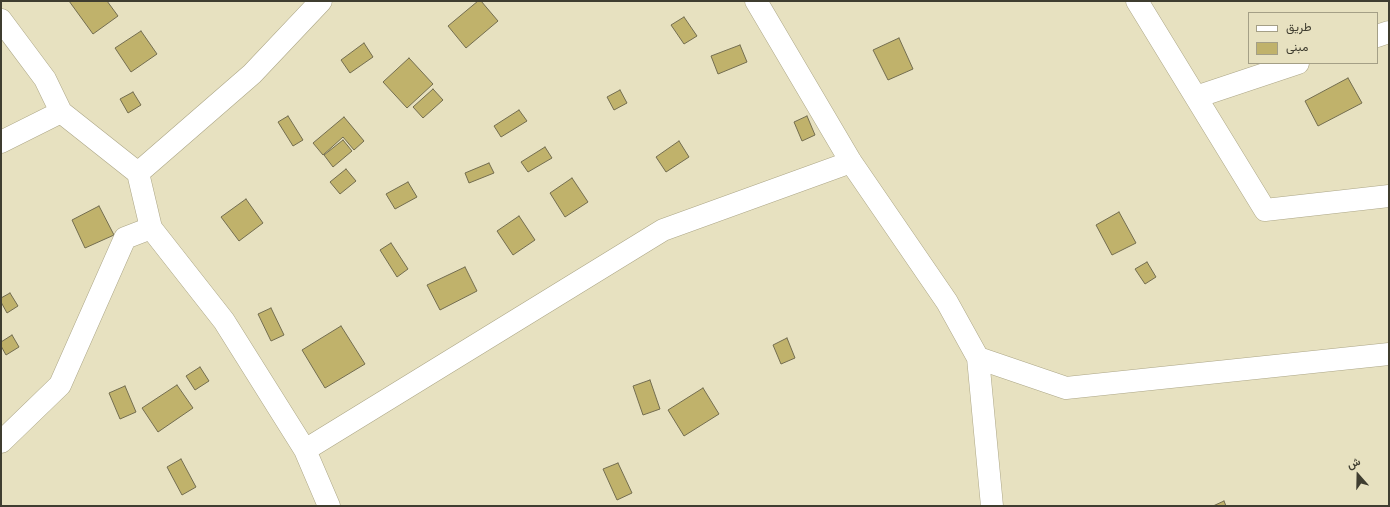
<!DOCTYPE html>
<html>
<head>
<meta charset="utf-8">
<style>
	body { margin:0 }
	#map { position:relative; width:1390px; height:507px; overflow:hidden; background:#e7e1c0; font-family:"Zilla Slab",Vazirmatn,serif }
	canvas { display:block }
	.frame { position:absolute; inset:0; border:2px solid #3f3d30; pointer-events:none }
	.legend { position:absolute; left:1248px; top:12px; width:130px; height:52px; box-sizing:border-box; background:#e7e1c0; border:1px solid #a49f86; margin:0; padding:5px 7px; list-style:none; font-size:12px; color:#3f3d30 }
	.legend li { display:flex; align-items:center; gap:8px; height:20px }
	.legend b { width:20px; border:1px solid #a49f86 }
	.north { position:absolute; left:1338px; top:455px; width:40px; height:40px; -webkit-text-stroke:3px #e7e1c0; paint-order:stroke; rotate:340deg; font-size:11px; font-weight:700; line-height:16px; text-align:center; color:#3f3d30 }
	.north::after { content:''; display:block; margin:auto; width:14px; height:18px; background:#3f3d30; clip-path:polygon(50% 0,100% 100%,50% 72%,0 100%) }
</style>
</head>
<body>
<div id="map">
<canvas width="1390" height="507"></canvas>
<div class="frame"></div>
<ul class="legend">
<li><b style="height:5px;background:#fff"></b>طريق</li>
<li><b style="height:11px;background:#c0b26b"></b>مبنى</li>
</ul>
<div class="north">ش</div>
</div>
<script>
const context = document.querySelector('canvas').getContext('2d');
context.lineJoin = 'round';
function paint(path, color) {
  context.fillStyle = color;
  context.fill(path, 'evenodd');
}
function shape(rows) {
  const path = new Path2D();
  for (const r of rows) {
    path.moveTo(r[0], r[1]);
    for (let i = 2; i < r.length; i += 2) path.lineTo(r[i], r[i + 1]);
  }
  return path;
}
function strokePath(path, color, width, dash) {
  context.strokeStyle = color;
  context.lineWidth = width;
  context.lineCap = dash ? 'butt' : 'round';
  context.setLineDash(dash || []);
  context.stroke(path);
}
const building = shape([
	[69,1,107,1,118,16,93,34,69,1],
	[478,1,481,1,498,21,466,48,448,26,478,1],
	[684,17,697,36,684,44,671,25,684,17],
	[141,31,157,54,131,72,115,48,141,31],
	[899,38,913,69,888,80,873,50,899,38],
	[364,43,373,57,350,73,341,60,364,43],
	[740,45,747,62,718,74,711,56,740,45],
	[409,58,433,84,407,108,383,82,409,58],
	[1348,78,1362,103,1318,126,1305,101,1348,78],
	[433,89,443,100,423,118,413,107,433,89],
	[620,90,627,103,614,110,607,97,620,90],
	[133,92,141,105,128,113,120,99,133,92],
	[519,110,527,121,501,137,494,126,519,110],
	[288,116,303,140,293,146,278,122,288,116],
	[807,116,815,135,802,141,794,122,807,116],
	[344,117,364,141,354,150,343,137,323,155,313,143,344,117],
	[343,140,352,151,333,167,324,155,343,140],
	[679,141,689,157,666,172,656,157,679,141],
	[545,147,552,158,528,172,521,162,545,147],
	[489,163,494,173,469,183,465,173,489,163],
	[346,169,356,181,340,194,330,182,346,169],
	[572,178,588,202,565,217,550,193,572,178],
	[408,182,417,197,395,209,386,194,408,182],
	[246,199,263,223,239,241,221,217,246,199],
	[99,206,114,235,85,248,72,220,99,206],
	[1119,212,1136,243,1112,255,1096,225,1119,212],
	[519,216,535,240,513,255,497,231,519,216],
	[391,243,408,269,397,277,380,250,391,243],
	[1147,262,1156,277,1145,284,1135,269,1147,262],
	[465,267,477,291,440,310,427,285,465,267],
	[10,293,18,306,7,313,1,302,1,298,10,293],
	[271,308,284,335,271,341,258,314,271,308],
	[341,326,365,364,325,388,302,350,341,326],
	[12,335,19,347,6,355,1,346,1,342,12,335],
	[787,338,795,358,781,364,773,345,787,338],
	[200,367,209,381,195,390,186,376,200,367],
	[650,380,660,409,643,415,633,386,650,380],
	[177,385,193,408,158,432,142,408,177,385],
	[125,386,136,412,120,419,109,393,125,386],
	[703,388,719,414,684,436,668,410,703,388],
	[181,459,196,487,182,495,167,467,181,459],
	[618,463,632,493,617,500,603,469,618,463],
	[1224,501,1226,506,1213,506,1224,501]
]);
const minor = shape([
	[756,1,851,162,947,302,978,358,992,506],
	[1137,1,1265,210,1389,196],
	[1,20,45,79,61,112,138,173,151,228,224,321,305,450,329,506],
	[1377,36,1389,32],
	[1196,97,1298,63],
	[1,142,61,112],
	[138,173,252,74,321,1],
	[978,358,1066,388,1389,354],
	[1,442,60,385,125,238,151,228],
	[305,450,663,230,851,162]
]);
paint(building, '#c0b26b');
strokePath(building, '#736d4f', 1);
strokePath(minor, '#aca686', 23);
strokePath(minor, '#fff', 22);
</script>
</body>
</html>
